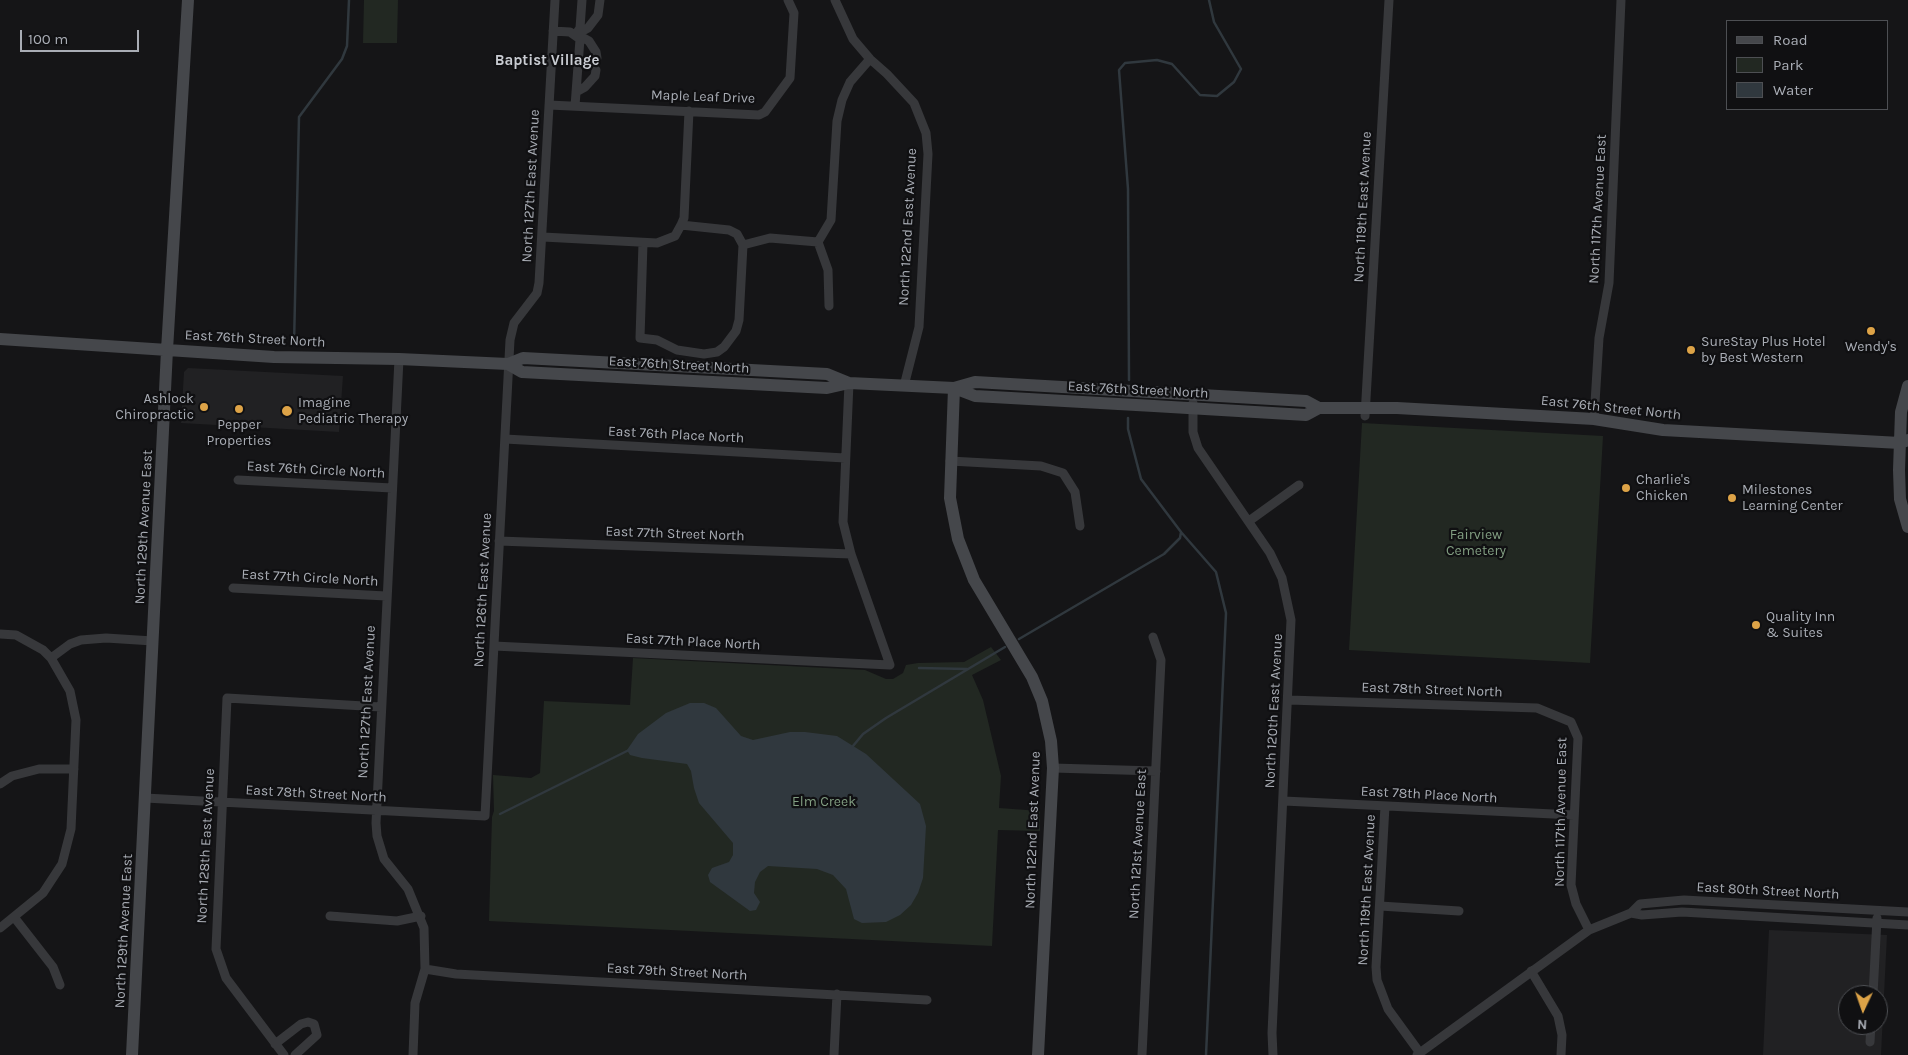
<!DOCTYPE html>
<html>
<head>
<meta charset="utf-8">
<style>
	body { margin:0 }
	#map { position:relative; width:1908px; height:1055px; overflow:hidden; background:#151517; font-family:Karla,sans-serif }
	canvas { display:block }
	.legend { position:absolute; left:1726px; top:20px; width:162px; height:90px; box-sizing:border-box; background:#101012; border:1px solid #4d4f53; margin:0; padding:6px 9px; list-style:none; font-size:15px; color:#a9adb5 }
	.legend li { display:flex; align-items:center; gap:10px; height:25px }
	.legend b { width:25px; border:1px solid #4d4f53 }
	.north { position:absolute; left:1838px; top:985px; width:50px; height:50px; box-sizing:border-box; background:#101012; border:1px solid #4d4f53; border-radius:50%; rotate:183deg; font-size:14px; font-weight:700; line-height:20px; text-align:center; color:#a9adb5 }
	.north::after { content:''; display:block; margin:auto; width:18px; height:22px; background:#dda347; clip-path:polygon(50% 0,100% 100%,50% 72%,0 100%) }
	.scale { position:absolute; left:20px; top:30px; width:119px; height:22px; box-sizing:border-box; border:2px solid #a9adb5; border-top:0; padding-left:6px; font-size:15px; line-height:18px; white-space:nowrap; color:#a9adb5; -webkit-text-stroke:4px #101012; paint-order:stroke }
</style>
</head>
<body>
<div id="map">
<canvas width="1908" height="1055"></canvas>
<ul class="legend">
<li><b style="height:6px;background:#45474b"></b>Road</li>
<li><b style="height:14px;background:#222822"></b>Park</li>
<li><b style="height:14px;background:#30383e"></b>Water</li>
</ul>
<div class="north">N</div>
<div class="scale">100 m</div>
</div>
<script>
const context = document.querySelector('canvas').getContext('2d');
context.lineJoin = 'round';
function paint(path, color) {
  context.fillStyle = color;
  context.fill(path, 'evenodd');
}
function shape(rows) {
  const path = new Path2D();
  for (const r of rows) {
    path.moveTo(r[0], r[1]);
    for (let i = 2; i < r.length; i += 2) path.lineTo(r[i], r[i + 1]);
  }
  return path;
}
function strokePath(path, color, width, dash) {
  context.strokeStyle = color;
  context.lineWidth = width;
  context.lineCap = dash ? 'butt' : 'round';
  context.setLineDash(dash || []);
  context.stroke(path);
}
function label(font, color, halo, rows, align = 'center') {
  context.font = font + ' Karla,sans-serif';
  context.lineWidth = 4.5;
  context.setLineDash([]);
  context.textBaseline = 'middle';
  context.strokeStyle = halo;
  context.fillStyle = color;
  for (const [text, x, y, turn = 0] of rows) {
    context.save();
    context.translate(x, y);
    context.rotate((+turn || 0) * Math.PI / 180);
    context.textAlign = isNaN(turn) ? turn : align;
    if (halo) context.strokeText(text, 0, 0);
    context.fillText(text, 0, 0);
    context.restore();
  }
}
const built = shape([
	[188,368,343,376,339,432,181,423,184,372],
	[1769,930,1887,935,1881,1055,1763,1055],
	[1848,995,1878,995,1878,1025,1848,1025]
]);
const green = shape([
	[364,0,398,0,397,43,363,43],
	[1362,423,1603,436,1590,663,1349,650],
	[991,647,1001,660,972,675,983,700,1001,776,999,808,1040,811,1040,831,998,830,992,946,489,921,492,817,494,811,493,775,531,778,540,773,544,701,630,705,633,658,865,670,886,679,893,679,903,673,906,665,918,663,964,662]
]);
const water = shape([
	[690,703,704,703,716,708,741,736,753,740,790,732,805,732,837,736,866,754,920,804,926,826,923,878,918,893,911,905,900,915,886,922,862,923,854,919,846,889,833,875,817,869,768,866,760,872,755,882,754,893,760,902,756,910,750,911,710,882,708,875,712,868,729,862,733,855,733,843,699,803,694,788,691,771,687,764,642,758,630,755,627,750,638,734,666,713]
]);
const stream = shape([
	[294,345,299,117,342,59,347,46,349,0],
	[1129,380,1128,189,1119,70,1125,63,1157,60,1172,64,1200,95,1217,96,1234,82,1241,69,1214,22,1209,0],
	[1128,418,1128,429,1141,479,1181,532,1216,572,1226,613,1206,1055],
	[1019,639,1164,554,1180,538,1181,532],
	[919,668,967,669],
	[853,746,863,734,886,718,1005,647],
	[500,814,629,750]
]);
const street = shape([
	[582,0,580,28,576,34,589,41,596,52,597,58],
	[835,0,853,39,870,59,887,74,914,103,926,133,928,154,919,327,904,386],
	[553,31,570,32,580,39,575,106],
	[577,34,588,28,598,15,600,0],
	[576,92,585,87,595,76,596,70],
	[549,105,759,115,765,112,790,78,794,13,788,0],
	[681,225,684,218,689,111],
	[543,237,657,243,675,236,681,225,729,230,737,234,743,245,770,238,818,242],
	[643,243,640,338,657,340,677,350,704,354,717,352,724,347,736,331,739,320,743,245],
	[829,306,828,270,818,242,831,220,837,121,842,100,850,82,870,59],
	[399,359,376,823,377,836,384,859,408,889,424,928,425,969,415,1003,413,1055],
	[1193,403,1193,432,1198,448,1270,553,1282,578,1291,620,1272,1033,1273,1055],
	[1365,416,1389,0],
	[1594,419,1599,338,1609,283,1621,0],
	[505,439,845,458],
	[950,461,1041,466,1063,473,1075,492,1080,526],
	[238,480,392,488],
	[1249,521,1299,485],
	[499,541,851,554],
	[233,588,386,596],
	[0,634,16,635,43,650,51,658,70,691,76,720,71,829,62,864,43,893,0,928],
	[494,646,890,665,851,554,843,522,849,383],
	[51,658,70,644,81,640,106,638,153,641],
	[1289,700,1537,708,1571,722,1578,738,1571,885,1576,904,1589,930],
	[1053,768,1156,771],
	[0,784,12,776,39,769,74,769],
	[145,798,485,816,510,340,514,323,537,293,539,283,555,0],
	[1284,801,1574,815],
	[1385,806,1376,967,1377,980,1388,1009,1420,1053],
	[1380,906,1459,911],
	[1631,913,1642,915,1682,912,1908,925],
	[330,916,397,921,421,916],
	[14,917,53,967,60,985],
	[425,969,456,974,927,1000],
	[1531,971,1558,1016,1562,1035,1561,1055],
	[1873,995,1877,918],
	[1870,1042,1871,1025],
	[275,1044,301,1024,308,1022,314,1024,317,1035,295,1055],
	[284,1055,226,978,216,949,227,698,381,707],
	[834,1055,837,994],
	[1142,1055,1161,660,1153,637],
	[1417,1055,1589,930,1631,913,1640,904,1684,900,1908,912]
]);
const secondary = shape([
	[0,339,274,357,399,359,508,364,523,358,827,374,849,383],
	[508,364,522,372,827,388,849,383,954,388,975,396,1154,406,1306,415,1319,408,1397,408,1594,419,1663,430,1900,443,1908,440],
	[1908,386,1901,412,1899,470,1900,499,1908,527],
	[954,388,950,498,958,539,974,580,1032,677,1042,701,1051,741,1053,768,1038,1055],
	[954,388,975,382,1306,401,1319,408],
	[132,1055,167,350,188,0]
]);
const markers = [
	[1871,331,5,"#dda347"],
	[1691,350,5,"#dda347"],
	[204,407,5,"#dda347"],
	[239,409,5,"#dda347"],
	[287,411,6,"#dda347"],
	[1626,488,5,"#dda347"],
	[1732,498,5,"#dda347"],
	[1756,625,5,"#dda347"]
];
const streetNames = [
	["Maple Leaf Drive",703,97,2],
	["North 127th East Avenue",531,186,-87],
	["North 119th East Avenue",1363,207,-87],
	["North 117th Avenue East",1598,209,-87],
	["North 122nd East Avenue",908,227,-87],
	["East 76th Street North",255,339,3],
	["East 76th Street North",679,365,3],
	["East 76th Street North",1138,390,3],
	["East 76th Street North",1611,408,6],
	["East 76th Place North",676,435,3],
	["East 76th Circle North",316,470,3],
	["North 129th Avenue East",144,527,-87],
	["East 77th Street North",675,534,2],
	["East 77th Circle North",310,578,3],
	["North 126th East Avenue",483,590,-87],
	["East 77th Place North",693,642,3],
	["East 78th Street North",1432,690,2],
	["North 127th East Avenue",367,702,-87],
	["North 120th East Avenue",1274,711,-87],
	["East 78th Street North",316,794,3],
	["East 78th Place North",1429,795,3],
	["North 117th Avenue East",1561,812,-89],
	["North 122nd East Avenue",1033,830,-88],
	["North 121st Avenue East",1138,844,-87],
	["North 128th East Avenue",206,846,-87],
	["North 119th East Avenue",1367,890,-87],
	["East 80th Street North",1768,891,3],
	["North 129th Avenue East",124,931,-87],
	["East 79th Street North",677,972,3]
];
const poiNames = [
	["SureStay Plus Hotel",1701,342],
	["by Best Western",1701,358],
	["Wendy's",1871,347,"center"],
	["Ashlock",194,399,"right"],
	["Chiropractic",194,415,"right"],
	["Imagine",298,403],
	["Pediatric Therapy",298,419],
	["Pepper",239,425,"center"],
	["Properties",239,441,"center"],
	["Charlie's",1636,480],
	["Chicken",1636,496],
	["Milestones",1742,490],
	["Learning Center",1742,506],
	["Quality Inn",1766,617],
	["& Suites",1766,633]
];
const parkNames = [
	["Fairview",1476,535],
	["Cemetery",1476,551],
	["Elm Creek",824,802]
];
const neighbourhoodNames = [
	["Baptist Village",547,61]
];
paint(built, '#212123');
paint(green, '#222822');
paint(water, '#30383e');
strokePath(stream, '#30383e', 2.5);
strokePath(street, '#37383b', 9);
strokePath(secondary, '#45474b', 12);
for (const [x, y, r, color] of markers) {
  const dot = new Path2D();
  dot.arc(x, y, r, 0, 2 * Math.PI);
  context.fillStyle = color;
  context.fill(dot);
  strokePath(dot, '#101012', 2);
}
label('14px', '#a9adb5', '#101012', streetNames);
label('14px', '#a9adb5', '#101012', poiNames, 'left');
label('14px', '#829e82', '#101012', parkNames);
label('bold 15px', '#c9ccd2', '#101012', neighbourhoodNames);
</script>
</body>
</html>
